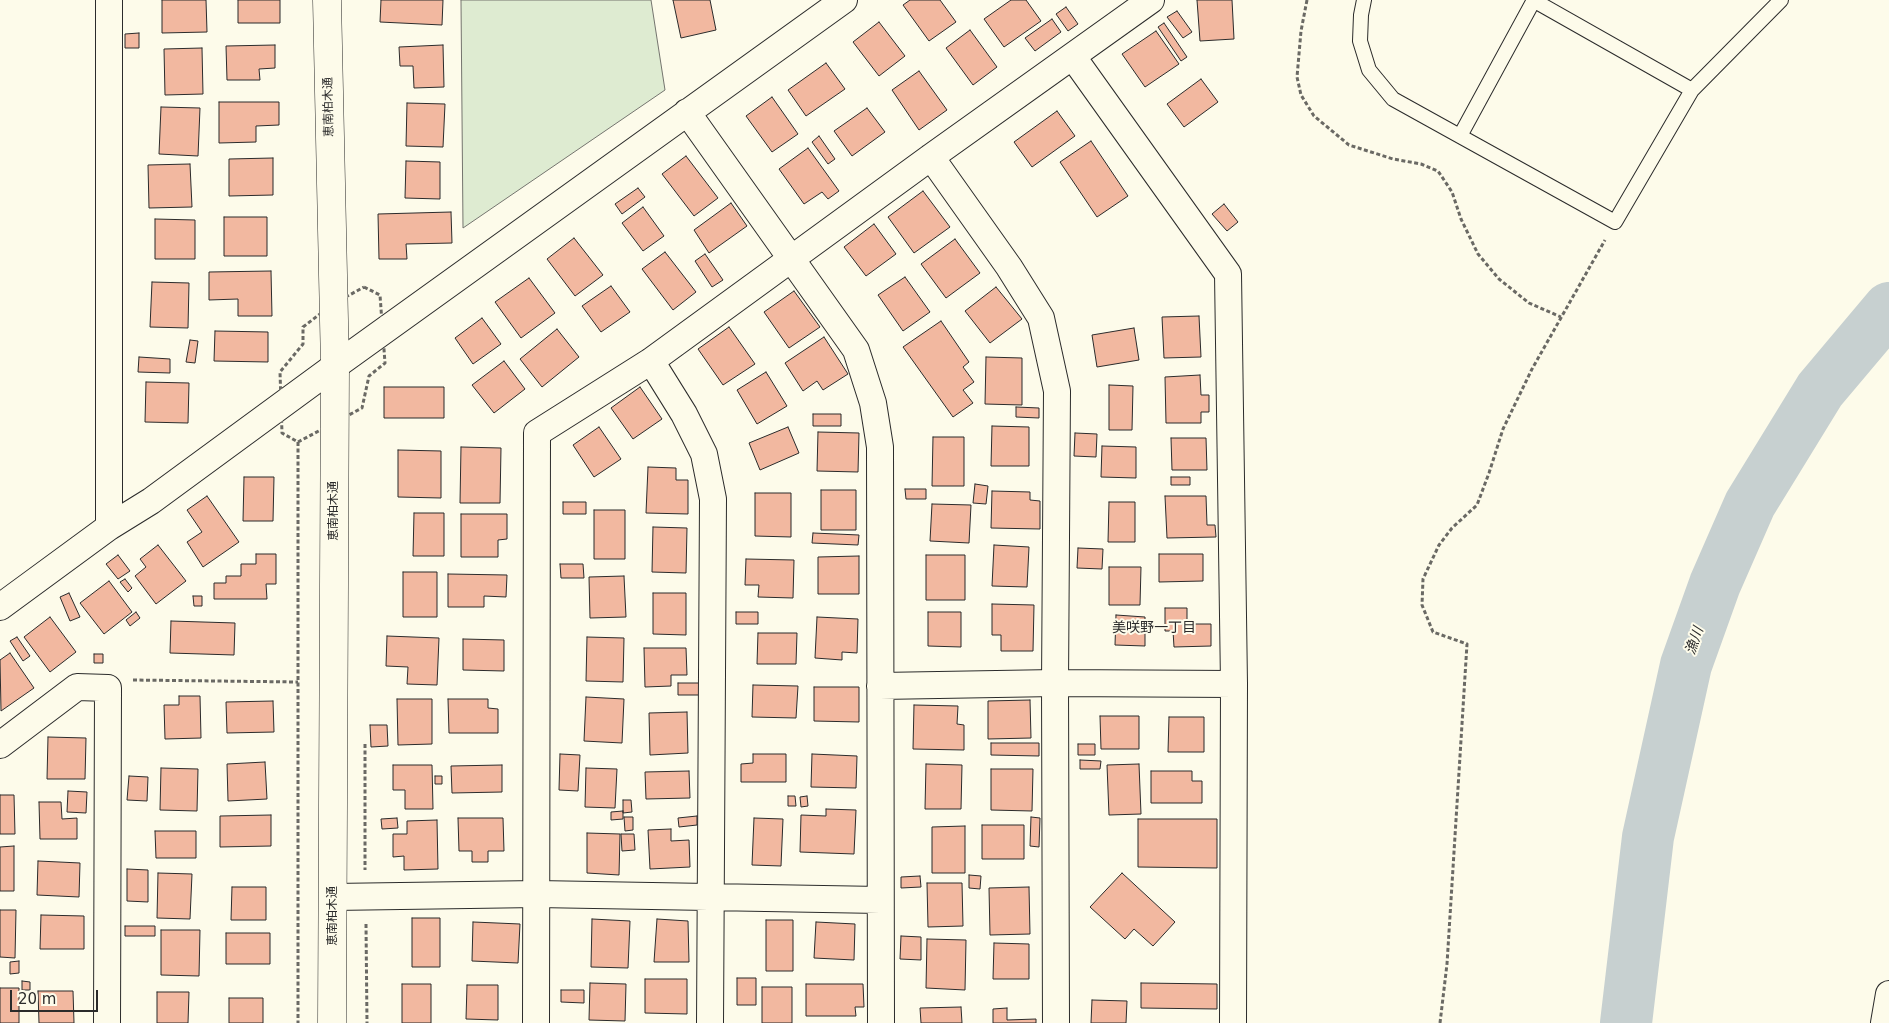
<!DOCTYPE html>
<html>
<head>
<meta charset="utf-8">
<style>
	body { margin:0 }
	#map { position:relative; width:1889px; height:1023px; overflow:hidden; background:#fdfbea; font-family:"DejaVu Sans",sans-serif }
	canvas { display:block }
	.scale { position:absolute; left:10px; top:990px; width:88px; height:22px; box-sizing:border-box; border:2px solid #2b2b2b; border-top:0; padding-left:6px; font-size:15px; line-height:18px; white-space:nowrap; color:#2b2b2b; -webkit-text-stroke:4px #fdfbea; paint-order:stroke }
</style>
</head>
<body>
<div id="map">
<canvas width="1889" height="1023"></canvas>
<div class="scale">20 m</div>
</div>
<script>
const context = document.querySelector('canvas').getContext('2d');
context.lineJoin = 'round';
function paint(path, color) {
  context.fillStyle = color;
  context.fill(path, 'evenodd');
}
function shape(rows) {
  const path = new Path2D();
  for (const r of rows) {
    path.moveTo(r[0], r[1]);
    for (let i = 2; i < r.length; i += 2) path.lineTo(r[i], r[i + 1]);
  }
  return path;
}
function strokePath(path, color, width, dash) {
  context.strokeStyle = color;
  context.lineWidth = width;
  context.lineCap = dash ? 'butt' : 'round';
  context.setLineDash(dash || []);
  context.stroke(path);
}
function label(font, color, halo, rows, align = 'center') {
  context.font = font + ' "DejaVu Sans","Noto Sans JP",sans-serif';
  context.lineWidth = 4;
  context.setLineDash([]);
  context.textBaseline = 'middle';
  context.strokeStyle = halo;
  context.fillStyle = color;
  for (const [text, x, y, turn = 0] of rows) {
    context.save();
    context.translate(x, y);
    context.rotate((+turn || 0) * Math.PI / 180);
    context.textAlign = isNaN(turn) ? turn : align;
    if (halo) context.strokeText(text, 0, 0);
    context.fillText(text, 0, 0);
    context.restore();
  }
}
const green = shape([
	[461,0,651,0,665,90,463,228,461,0]
]);
const river = shape([
	[1626,1023,1648,837,1686,665,1715,584,1750,504,1820,390,1889,308]
]);
const building = shape([
	[162,0,206,0,207,32,162,33,162,0],
	[238,0,280,0,280,23,238,23,238,0],
	[381,0,443,0,442,25,380,22,381,0],
	[673,0,710,0,716,30,681,38,673,0],
	[910,0,940,0,956,22,929,41,903,5,910,0],
	[1011,0,1026,0,1041,21,1004,47,984,19,1011,0],
	[1197,0,1232,0,1234,39,1200,41,1197,0],
	[1066,7,1078,24,1068,31,1056,14,1066,7],
	[1177,11,1192,32,1183,38,1167,17,1177,11],
	[1052,19,1061,32,1035,51,1025,38,1052,19],
	[879,22,905,56,879,76,853,42,879,22],
	[1164,23,1187,57,1181,61,1158,27,1164,23],
	[970,30,997,67,973,85,946,48,970,30],
	[1156,31,1179,64,1145,87,1122,54,1156,31],
	[139,33,139,48,125,48,125,34,139,33],
	[275,45,275,68,259,69,260,80,227,80,226,46,275,45],
	[443,45,444,87,414,88,413,66,400,66,399,47,443,45],
	[202,48,203,94,165,95,164,49,202,48],
	[826,63,845,89,806,116,788,90,826,63],
	[919,71,947,110,919,130,892,90,919,71],
	[1201,79,1218,102,1184,127,1167,104,1201,79],
	[772,97,798,134,772,152,746,116,772,97],
	[219,102,279,102,279,125,256,126,256,142,219,143,219,102],
	[407,103,445,104,443,147,406,146,407,103],
	[161,107,200,108,198,156,159,154,161,107],
	[867,108,885,132,852,156,834,131,867,108],
	[1057,111,1075,136,1032,167,1014,142,1057,111],
	[819,136,835,159,828,164,812,142,819,136],
	[1091,141,1128,196,1097,217,1060,162,1091,141],
	[808,148,839,191,828,199,822,192,804,204,779,169,808,148],
	[686,156,718,198,694,216,662,174,686,156],
	[273,158,273,195,229,196,229,159,273,158],
	[406,161,440,162,440,199,405,198,406,161],
	[190,164,192,207,149,208,148,165,190,164],
	[638,188,645,197,622,214,615,204,638,188],
	[923,191,950,227,914,253,888,217,923,191],
	[731,203,747,226,709,253,694,230,731,203],
	[1224,204,1238,222,1227,231,1212,214,1224,204],
	[643,207,664,236,643,251,622,223,643,207],
	[451,212,452,243,406,244,407,259,379,259,378,214,451,212],
	[224,217,267,217,267,256,224,256,224,217],
	[155,219,195,220,195,259,155,259,155,219],
	[874,224,896,254,866,276,844,247,874,224],
	[574,238,603,275,575,296,547,259,574,238],
	[955,239,980,273,946,298,921,264,955,239],
	[665,252,696,292,673,310,642,269,665,252],
	[705,254,723,280,712,287,695,261,705,254],
	[271,271,272,316,238,316,238,299,209,300,209,272,271,271],
	[905,277,930,312,903,331,878,295,905,277],
	[529,278,555,313,521,338,495,302,529,278],
	[152,282,189,283,188,328,150,327,152,282],
	[611,286,630,312,601,332,582,306,611,286],
	[996,287,1022,319,990,343,965,311,996,287],
	[794,291,820,327,789,348,764,312,794,291],
	[1199,316,1201,357,1164,358,1162,317,1199,316],
	[482,318,501,344,473,364,455,338,482,318],
	[941,321,969,362,963,367,974,382,963,390,973,403,953,417,903,347,941,321],
	[729,327,755,364,723,385,698,349,729,327],
	[1134,328,1139,360,1097,367,1092,335,1134,328],
	[557,329,579,357,542,387,520,359,557,329],
	[215,331,268,332,268,362,214,361,215,331],
	[824,337,848,374,823,390,817,381,803,391,785,363,824,337],
	[190,340,198,341,195,363,186,362,190,340],
	[139,357,170,359,170,373,138,372,139,357],
	[986,357,1022,358,1022,405,985,404,986,357],
	[504,361,525,389,494,413,472,385,504,361],
	[766,372,787,406,757,424,737,390,766,372],
	[1200,375,1201,395,1209,395,1209,412,1201,412,1201,423,1166,423,1165,377,1200,375],
	[146,382,189,383,188,423,145,422,146,382],
	[1109,385,1133,386,1132,430,1109,430,1109,385],
	[384,387,444,387,444,418,384,418,384,387],
	[640,387,662,419,633,439,611,408,640,387],
	[1016,407,1039,408,1039,418,1016,417,1016,407],
	[813,414,841,414,841,426,813,426,813,414],
	[992,426,1029,427,1029,466,991,466,992,426],
	[599,427,621,459,594,477,573,445,599,427],
	[788,427,799,453,760,470,749,443,788,427],
	[818,432,859,433,858,472,817,471,818,432],
	[1075,433,1097,434,1096,457,1074,456,1075,433],
	[933,437,964,437,964,486,932,486,933,437],
	[1171,438,1206,438,1207,470,1172,470,1171,438],
	[1102,446,1136,447,1136,478,1101,477,1102,446],
	[461,447,501,448,500,503,460,503,461,447],
	[398,450,441,451,441,498,398,497,398,450],
	[648,467,676,468,676,480,688,480,688,514,646,513,648,467],
	[244,477,274,477,273,521,243,521,244,477],
	[1171,477,1190,477,1190,485,1171,485,1171,477],
	[975,484,988,486,986,504,973,503,975,484],
	[905,489,926,489,926,499,906,499,905,489],
	[821,490,856,490,856,530,821,530,821,490],
	[992,491,1030,492,1030,500,1040,501,1040,529,991,528,992,491],
	[755,493,791,493,791,537,755,536,755,493],
	[207,496,239,542,203,567,187,542,202,532,187,510,207,496],
	[1165,496,1206,496,1207,525,1215,525,1216,537,1167,538,1165,496],
	[563,502,586,502,586,514,563,514,563,502],
	[1109,502,1135,502,1135,542,1108,542,1109,502],
	[932,504,971,505,969,543,930,541,932,504],
	[594,510,625,510,625,559,594,559,594,510],
	[414,513,444,513,444,556,413,556,414,513],
	[461,514,507,514,507,539,498,540,498,557,461,557,461,514],
	[653,527,687,528,686,573,652,572,653,527],
	[813,533,859,535,858,545,812,543,813,533],
	[158,545,186,581,156,604,135,576,146,567,140,559,158,545],
	[994,545,1029,547,1027,587,992,586,994,545],
	[1078,548,1103,549,1102,569,1077,568,1078,548],
	[256,554,276,554,276,584,266,584,267,599,214,599,214,583,226,583,226,576,241,576,241,564,256,564,256,554],
	[1159,554,1203,554,1203,581,1159,582,1159,554],
	[118,555,130,571,118,579,106,564,118,555],
	[926,555,965,555,965,600,926,600,926,555],
	[859,556,859,594,818,594,818,557,859,556],
	[746,559,794,560,793,598,758,597,759,585,745,585,746,559],
	[560,564,583,564,584,578,561,578,560,564],
	[1109,567,1141,567,1140,605,1109,605,1109,567],
	[403,572,437,572,437,617,403,617,403,572],
	[448,574,507,575,506,597,484,596,484,607,448,607,448,574],
	[624,576,626,617,590,618,589,577,624,576],
	[125,579,132,588,128,592,120,582,125,579],
	[109,581,132,612,104,634,80,603,109,581],
	[69,593,80,617,70,621,60,597,69,593],
	[653,593,686,593,686,635,653,634,653,593],
	[193,596,202,596,202,606,194,606,193,596],
	[992,604,1034,605,1033,651,1001,651,1001,635,992,635,992,604],
	[1165,608,1187,608,1187,624,1211,624,1211,646,1174,647,1173,631,1165,631,1165,608],
	[136,612,140,618,130,626,126,620,136,612],
	[736,612,758,612,758,624,736,624,736,612],
	[928,612,961,612,961,647,928,646,928,612],
	[1116,615,1145,617,1145,646,1115,645,1116,615],
	[50,617,76,652,50,672,24,637,50,617],
	[817,617,858,619,857,653,842,652,842,660,815,658,817,617],
	[171,621,235,623,234,655,170,653,171,621],
	[758,633,797,633,796,664,757,664,758,633],
	[387,636,439,638,437,685,407,684,408,667,386,666,387,636],
	[17,637,30,656,23,661,10,641,17,637],
	[587,637,624,638,623,682,586,681,587,637],
	[463,639,504,640,504,671,463,670,463,639],
	[644,648,686,648,687,675,671,675,671,686,645,687,644,648],
	[10,653,34,688,1,711,0,660,10,653],
	[94,654,103,654,103,663,94,663,94,654],
	[678,683,699,683,699,695,678,695,678,683],
	[753,685,798,686,796,718,752,717,753,685],
	[814,687,859,687,859,722,814,721,814,687],
	[179,696,200,696,201,738,165,739,164,705,179,705,179,696],
	[586,697,624,699,622,743,584,741,586,697],
	[397,699,432,699,432,744,398,745,397,699],
	[448,699,488,699,488,708,498,709,498,733,449,733,448,699],
	[1030,700,1031,738,988,739,988,701,1030,700],
	[273,701,274,732,227,733,226,702,273,701],
	[914,705,958,706,957,724,964,725,964,750,913,749,914,705],
	[687,712,688,753,650,755,649,713,687,712],
	[1100,716,1139,716,1139,749,1101,749,1100,716],
	[1169,717,1204,717,1204,752,1168,752,1169,717],
	[370,725,387,725,388,746,371,747,370,725],
	[48,737,86,738,85,779,47,779,48,737],
	[991,743,1039,743,1039,756,991,755,991,743],
	[1078,744,1095,744,1095,755,1078,755,1078,744],
	[560,754,580,755,578,791,559,790,560,754],
	[753,754,786,754,786,782,741,782,741,764,753,763,753,754],
	[812,754,857,756,856,788,811,787,812,754],
	[1080,760,1101,761,1100,769,1080,769,1080,760],
	[265,762,267,799,228,801,227,764,265,762],
	[926,764,962,765,961,809,925,809,926,764],
	[1139,764,1141,814,1109,815,1107,765,1139,764],
	[393,765,432,765,433,809,405,809,405,790,393,790,393,765],
	[502,765,502,792,452,793,451,766,502,765],
	[161,768,198,769,197,811,160,810,161,768],
	[586,768,617,769,615,808,585,807,586,768],
	[991,769,1033,769,1032,811,991,810,991,769],
	[689,771,690,798,646,799,645,772,689,771],
	[1151,771,1192,771,1192,781,1202,781,1202,803,1151,803,1151,771],
	[129,776,148,777,147,801,127,800,129,776],
	[435,776,442,776,442,784,435,784,435,776],
	[68,791,87,792,86,813,67,812,68,791],
	[0,795,14,795,15,834,0,834,0,795],
	[788,796,795,796,796,806,788,806,788,796],
	[807,796,808,806,801,807,800,797,807,796],
	[623,800,631,800,632,812,623,813,623,800],
	[39,802,61,802,62,819,77,818,77,839,40,839,39,802],
	[826,809,856,810,854,854,800,852,801,815,826,816,826,809],
	[623,811,623,819,611,820,611,812,623,811],
	[271,815,271,846,220,847,220,816,271,815],
	[697,816,697,825,679,827,678,818,697,816],
	[624,817,633,817,633,830,625,831,624,817],
	[1031,817,1040,818,1039,847,1030,846,1031,817],
	[397,818,398,828,382,829,381,819,397,818],
	[458,818,503,818,504,851,488,851,488,862,472,862,472,851,459,851,458,818],
	[754,818,783,819,781,866,752,865,754,818],
	[1138,819,1217,819,1217,868,1138,867,1138,819],
	[437,820,438,869,404,870,404,856,393,857,393,834,407,834,407,821,437,820],
	[982,825,1024,825,1024,859,982,859,982,825],
	[965,826,965,873,932,873,932,827,965,826],
	[671,829,671,841,689,840,690,867,650,869,648,830,671,829],
	[155,831,196,831,196,858,156,858,155,831],
	[587,833,620,834,619,875,587,873,587,833],
	[621,834,634,834,635,850,622,851,621,834],
	[14,846,14,891,0,891,0,847,14,846],
	[38,861,80,863,79,897,37,895,38,861],
	[127,869,148,870,148,902,127,901,127,869],
	[158,873,192,874,190,919,157,918,158,873],
	[1122,873,1175,922,1153,946,1134,929,1125,939,1090,907,1122,873],
	[969,875,981,876,980,889,969,888,969,875],
	[920,876,921,887,901,888,901,877,920,876],
	[927,883,962,883,963,926,928,927,927,883],
	[232,887,266,887,266,920,231,920,232,887],
	[1029,887,1030,934,990,935,989,888,1029,887],
	[0,910,16,910,15,958,0,957,0,910],
	[41,915,84,916,84,949,40,949,41,915],
	[412,918,440,918,440,967,412,967,412,918],
	[592,919,630,921,628,968,591,967,592,919],
	[657,919,688,921,689,962,654,962,657,919],
	[766,920,793,920,793,971,766,971,766,920],
	[473,922,520,924,518,963,472,961,473,922],
	[816,922,855,924,854,960,814,958,816,922],
	[125,926,155,926,155,936,125,936,125,926],
	[161,930,200,930,199,976,161,975,161,930],
	[226,933,270,933,270,964,226,964,226,933],
	[901,936,921,937,921,960,900,959,901,936],
	[927,939,966,940,965,990,926,988,927,939],
	[994,943,1029,944,1029,979,993,979,994,943],
	[19,961,19,973,10,974,10,962,19,961],
	[737,978,756,978,756,1005,737,1005,737,978],
	[645,979,687,979,687,1014,645,1013,645,979],
	[22,981,30,982,30,990,22,990,22,981],
	[590,983,626,984,625,1021,589,1020,590,983],
	[1141,983,1217,984,1217,1009,1141,1008,1141,983],
	[402,984,431,984,431,1023,402,1023,402,984],
	[806,984,863,984,864,1007,855,1007,856,1016,806,1016,806,984],
	[467,985,498,985,498,1020,466,1019,467,985],
	[762,987,792,987,792,1023,762,1023,762,987],
	[0,988,19,988,19,1023,0,1023,0,988],
	[561,990,584,990,584,1003,561,1002,561,990],
	[38,991,73,991,74,1023,39,1023,38,991],
	[157,992,189,992,188,1023,157,1023,157,992],
	[229,998,263,998,263,1023,229,1023,229,998],
	[1092,1000,1127,1001,1126,1023,1091,1023,1092,1000],
	[961,1007,962,1023,921,1023,920,1008,961,1007],
	[1007,1008,1007,1020,1036,1019,1036,1023,993,1023,993,1009,1007,1008]
]);
const path = shape([
	[1307,0,1301,31,1297,77,1301,95,1314,116,1349,145,1393,159,1421,164,1438,171,1452,192,1461,219,1478,254,1499,279,1529,303,1561,317],
	[364,287,380,295,385,363,369,376,362,408,298,442,282,433,280,372,303,344,303,327,333,304,364,287],
	[298,442,298,1023],
	[133,680,298,682],
	[365,744,365,870],
	[366,924,367,1023],
	[1440,1023,1447,964,1467,644,1433,632,1422,605,1423,579,1439,545,1452,528,1477,505,1489,473,1503,429,1532,369,1605,240]
]);
const lane = shape([
	[1364,0,1361,15,1360,41,1369,70,1393,99,1615,222,1692,90,1781,0],
	[1533,0,1692,90],
	[1460,136,1534,0]
]);
const street = shape([
	[1073,57,1228,274,1234,684,1233,1023],
	[687,112,856,350,873,403,880,447,881,1023],
	[931,157,1009,267,1041,318,1057,391,1055,683,1056,1023],
	[651,361,684,414,704,454,713,499,710,1023],
	[109,527,109,0],
	[0,607,109,527,151,501,335,366,844,0],
	[880,686,1055,683,1234,684],
	[0,745,77,687,108,688,107,1023],
	[333,897,537,894,880,900],
	[536,1023,537,433,651,361,931,157,1151,0],
	[1884,1023,1889,994]
]);
const secondary = shape([
	[327,0,335,366,332,1023]
]);
const streetNames = [
	["恵南柏木通",329,107,-91],
	["恵南柏木通",334,511,-90],
	["恵南柏木通",333,916,-90]
];
const neighbourhoodNames = [
	["美咲野一丁目",1154,628]
];
const waterNames = [
	["漁川",1695,641,-71]
];
paint(green, '#deebd1');
strokePath(green, '#74746e', 1);
strokePath(river, '#c7d0d0', 52);
paint(building, '#f2b8a0');
strokePath(building, '#2b2b2b', 1);
strokePath(lane, '#2b2b2b', 16);
strokePath(street, '#2b2b2b', 28);
strokePath(secondary, '#2b2b2b', 29);
strokePath(path, '#6a6964', 3, [4, 2.5]);
strokePath(lane, '#fdfbea', 14);
strokePath(street, '#fdfbea', 26);
strokePath(secondary, '#fdfbea', 28);
label('12px', '#2b2b2b', '#fdfbea', streetNames);
label('14px', '#2b2b2b', '#fdfbea', neighbourhoodNames);
label('italic 14px', '#2b2b2b', '#fdfbea', waterNames);
</script>
</body>
</html>
